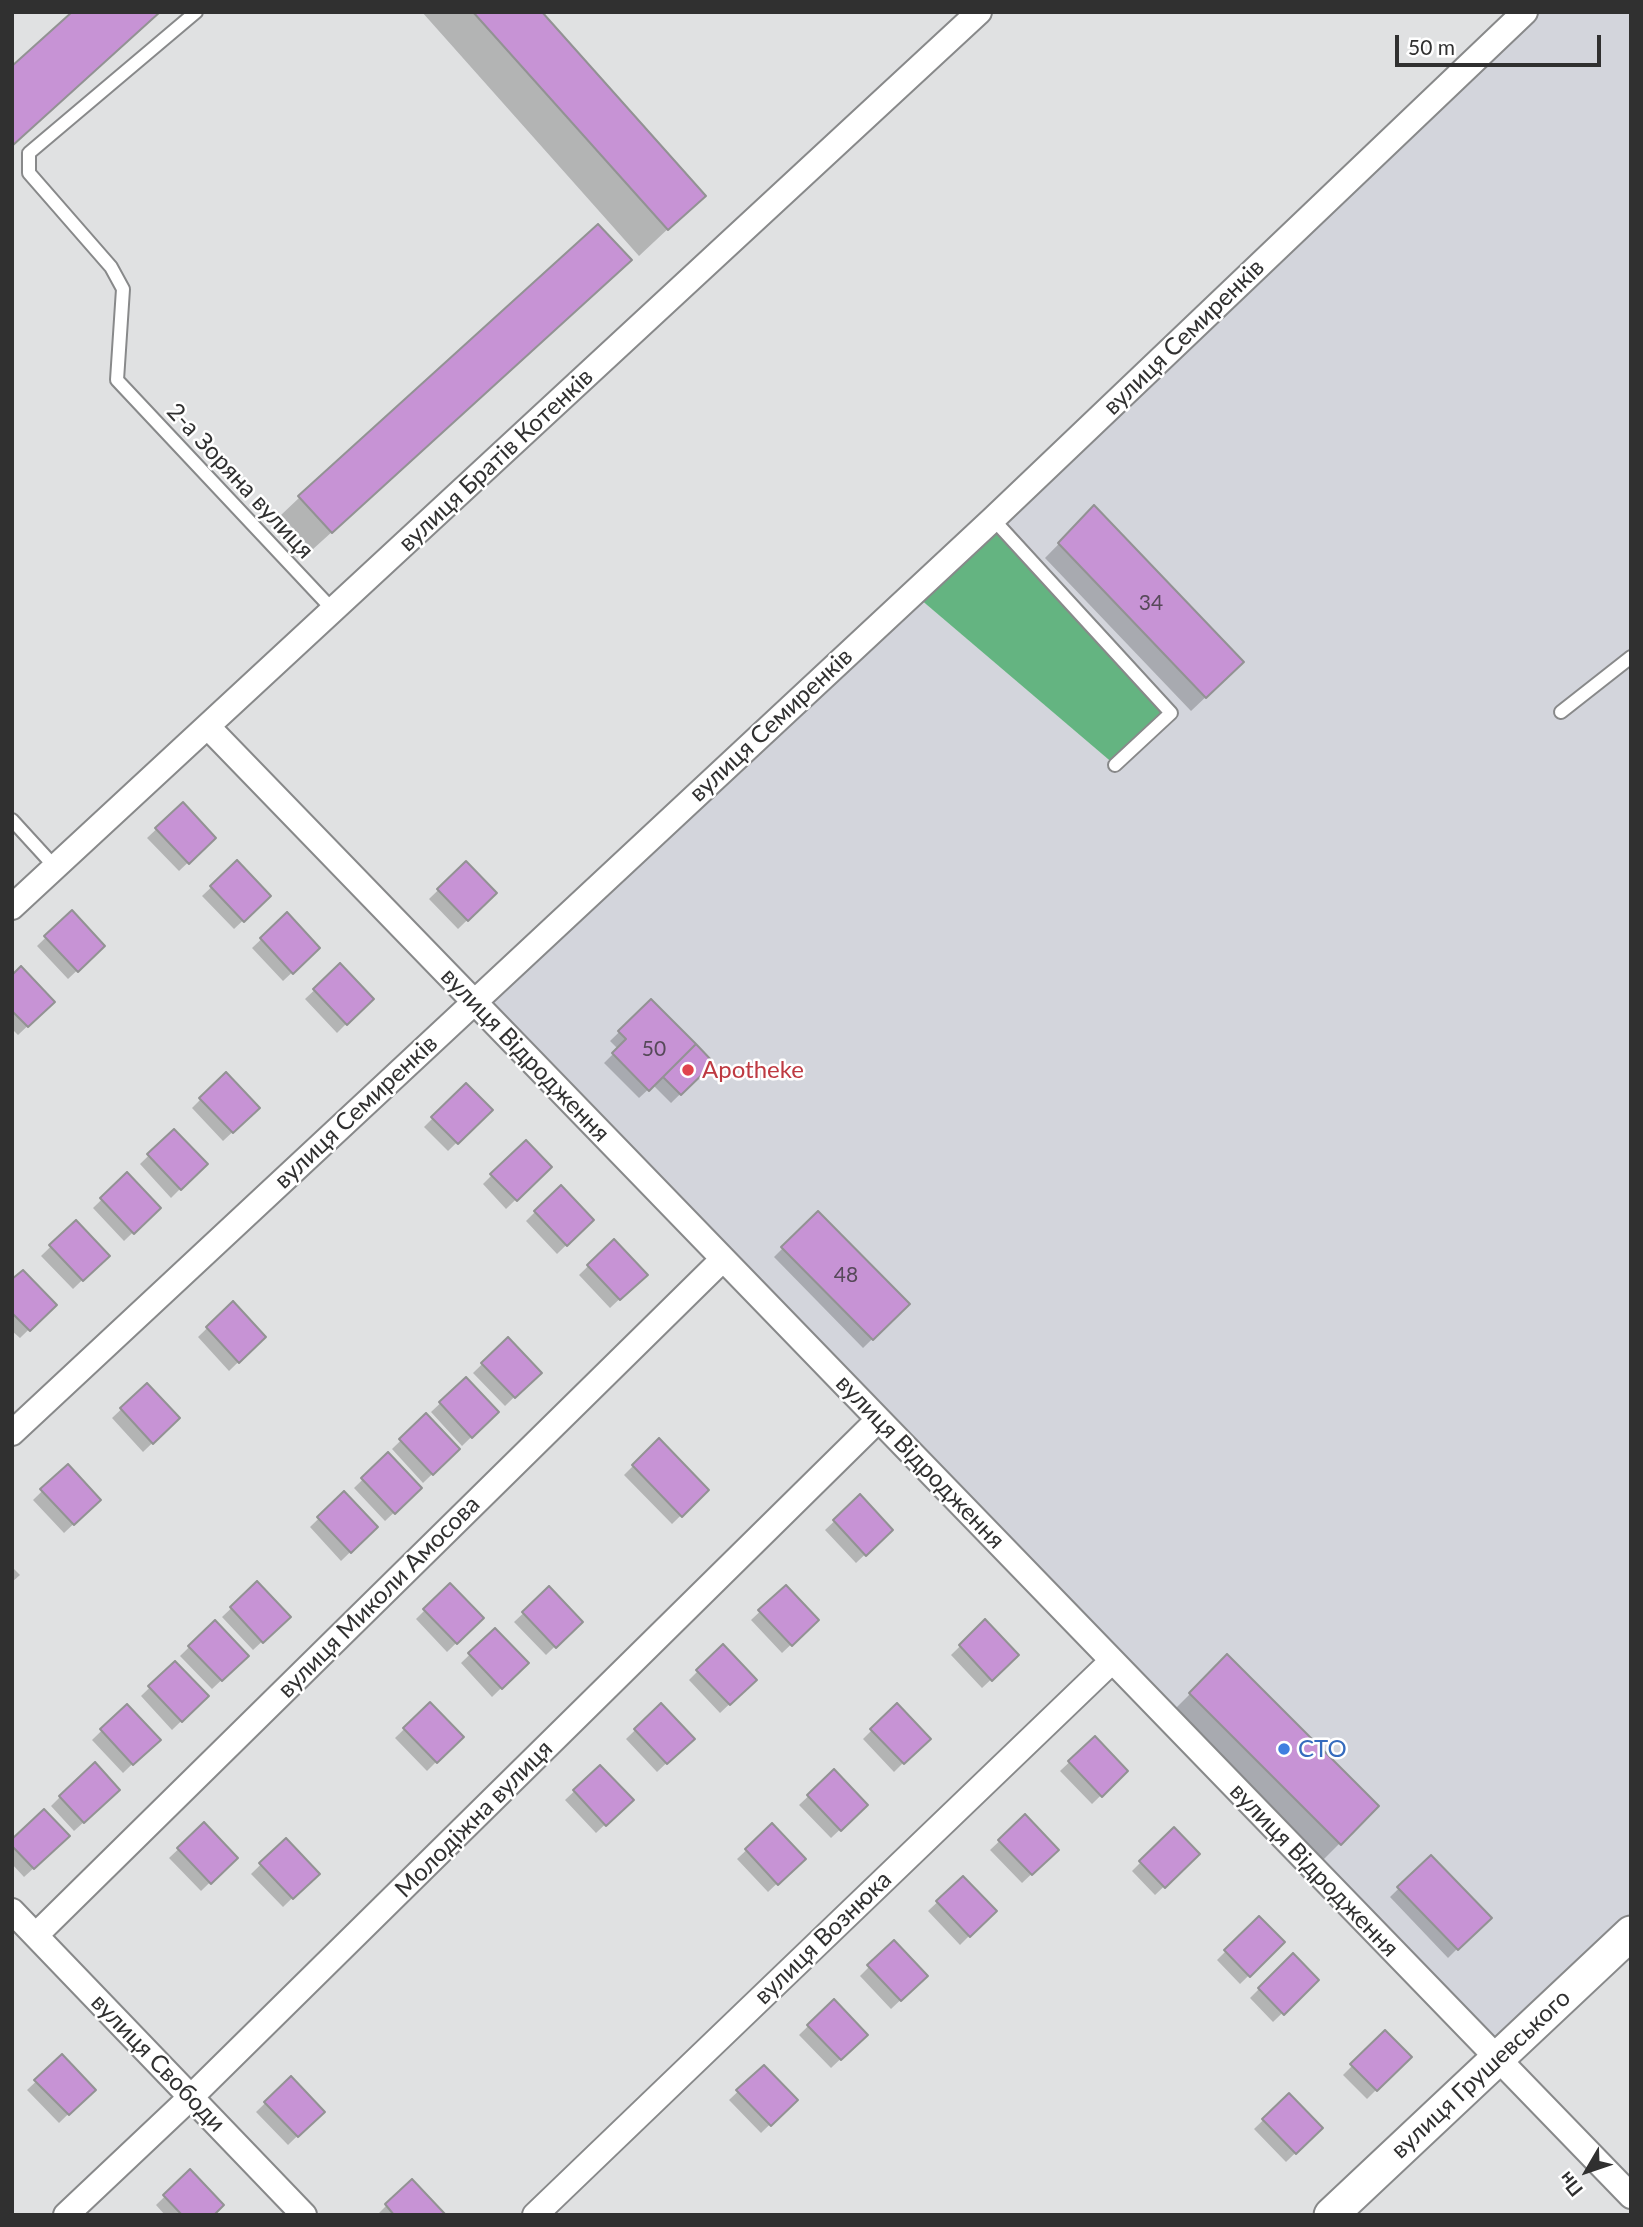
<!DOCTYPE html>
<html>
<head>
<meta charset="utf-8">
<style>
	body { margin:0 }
	#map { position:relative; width:1643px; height:2227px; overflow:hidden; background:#e0e1e2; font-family:Lato,sans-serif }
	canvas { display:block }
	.frame { position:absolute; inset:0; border:14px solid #303030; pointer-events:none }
	.north { position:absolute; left:1552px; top:2136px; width:70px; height:70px; -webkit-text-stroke:5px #fff; paint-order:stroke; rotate:231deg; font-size:19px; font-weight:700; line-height:28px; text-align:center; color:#303030 }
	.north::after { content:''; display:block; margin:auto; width:24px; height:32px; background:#303030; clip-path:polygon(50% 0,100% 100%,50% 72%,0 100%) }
	.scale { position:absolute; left:1395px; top:35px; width:206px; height:32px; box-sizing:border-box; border:4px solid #303030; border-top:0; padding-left:9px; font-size:21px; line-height:24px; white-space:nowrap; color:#303030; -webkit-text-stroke:5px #fff; paint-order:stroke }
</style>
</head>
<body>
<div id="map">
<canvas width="1643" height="2227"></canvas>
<div class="frame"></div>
<div class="north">Пн</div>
<div class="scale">50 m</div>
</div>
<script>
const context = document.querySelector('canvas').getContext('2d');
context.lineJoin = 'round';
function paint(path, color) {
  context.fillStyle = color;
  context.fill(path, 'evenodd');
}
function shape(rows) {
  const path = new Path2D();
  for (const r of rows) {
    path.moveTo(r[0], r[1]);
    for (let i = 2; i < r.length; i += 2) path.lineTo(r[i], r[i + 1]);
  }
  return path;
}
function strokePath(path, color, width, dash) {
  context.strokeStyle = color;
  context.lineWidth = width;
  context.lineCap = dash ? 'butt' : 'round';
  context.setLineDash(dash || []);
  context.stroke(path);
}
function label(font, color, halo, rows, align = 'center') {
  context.font = font + ' Lato,sans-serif';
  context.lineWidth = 5;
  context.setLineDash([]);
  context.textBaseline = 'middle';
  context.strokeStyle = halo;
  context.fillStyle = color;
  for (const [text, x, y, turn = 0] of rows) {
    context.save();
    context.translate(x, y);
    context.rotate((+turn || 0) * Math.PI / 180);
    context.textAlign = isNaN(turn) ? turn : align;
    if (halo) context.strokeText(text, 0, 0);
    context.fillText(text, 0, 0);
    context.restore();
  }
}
const built = shape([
	[1525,12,1631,12,1631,1933,1497,2058,473,1002,913,593,1115,765,993,519]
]);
const forest = shape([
	[993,519,1171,713,1115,765,913,593]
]);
const shadow = shape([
	[75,12,160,12,12,146,12,69],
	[422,12,539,12,703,196,639,256],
	[611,279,312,550,281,515,300,497],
	[1094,508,1228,676,1191,711,1045,558],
	[183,804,214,838,179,871,147,838],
	[237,863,269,896,234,929,202,896],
	[466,863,495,893,458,929,429,899],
	[71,913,103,946,68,979,37,946],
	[287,915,318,948,283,981,252,948],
	[340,966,371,999,337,1033,305,999],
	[12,977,53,1002,18,1035,12,1029],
	[651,1001,712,1063,671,1103,653,1085,639,1098,604,1063,618,1049,610,1041],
	[226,1074,258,1108,223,1141,192,1108],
	[466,1085,490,1110,448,1151,424,1127],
	[174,1131,205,1164,171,1198,140,1164],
	[525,1142,549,1167,506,1209,483,1184],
	[127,1175,158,1208,124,1241,93,1208],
	[560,1187,592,1220,557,1254,526,1221],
	[818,1213,908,1304,863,1348,774,1257],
	[76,1222,107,1256,73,1289,41,1256],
	[614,1241,645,1275,610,1308,579,1275],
	[12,1282,54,1305,20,1338,12,1331],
	[232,1304,264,1337,229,1371,198,1337],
	[508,1339,539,1373,505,1406,473,1373],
	[466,1379,497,1412,462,1446,431,1412],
	[147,1385,178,1418,143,1452,112,1418],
	[426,1416,458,1449,423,1483,392,1449],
	[659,1440,707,1490,672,1524,624,1475],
	[388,1455,420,1488,385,1521,354,1488],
	[68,1466,99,1500,64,1533,33,1500],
	[344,1494,376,1527,341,1561,310,1527],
	[860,1497,891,1530,856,1563,825,1530],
	[12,1567,20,1575,12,1582],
	[257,1584,288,1617,253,1650,222,1617],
	[450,1585,482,1618,447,1652,416,1619],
	[786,1587,817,1620,782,1653,751,1620],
	[549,1589,580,1622,546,1655,514,1622],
	[215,1622,247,1656,212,1689,180,1656],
	[985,1622,1017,1655,982,1688,951,1655],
	[495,1630,527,1663,492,1697,461,1663],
	[723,1646,755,1680,720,1713,689,1680],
	[1227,1657,1377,1806,1321,1862,1172,1712],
	[175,1663,207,1696,172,1730,141,1696],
	[430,1704,461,1737,427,1771,395,1738],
	[661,1705,692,1739,657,1772,626,1739],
	[897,1705,928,1738,894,1772,863,1739],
	[127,1706,158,1739,123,1773,92,1740],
	[1095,1738,1126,1771,1092,1804,1060,1771],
	[600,1767,631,1800,596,1833,565,1800],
	[834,1772,866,1805,831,1838,799,1805],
	[60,1797,109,1799,74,1831,51,1806],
	[1025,1817,1057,1850,1022,1883,990,1850],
	[204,1825,235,1858,201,1891,169,1858],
	[772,1826,803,1859,768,1892,737,1859],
	[1174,1829,1198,1854,1155,1895,1132,1871],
	[12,1841,59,1845,24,1877,12,1864],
	[285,1841,317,1874,283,1907,251,1874],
	[1431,1857,1489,1917,1448,1958,1390,1897],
	[963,1878,994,1911,960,1945,928,1911],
	[1259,1918,1283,1942,1240,1984,1217,1960],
	[894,1942,926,1976,891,2009,860,1976],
	[1292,1956,1316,1980,1273,2022,1250,1998],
	[834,2001,866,2035,831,2068,799,2035],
	[1385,2033,1409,2057,1367,2099,1343,2075],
	[62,2057,93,2090,59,2123,27,2090],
	[764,2067,795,2100,761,2133,729,2100],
	[291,2078,322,2112,288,2145,256,2112],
	[1289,2095,1321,2128,1286,2162,1254,2129],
	[190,2172,212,2215,165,2215,156,2205],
	[411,2181,442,2215,377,2215]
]);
const building = shape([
	[72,12,160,12,12,146,12,66,72,12],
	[473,12,542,12,706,196,668,230,473,12],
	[598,224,632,260,332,533,298,496,598,224],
	[1094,505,1244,662,1206,698,1058,543,1094,505],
	[183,802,216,838,189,864,155,828,183,802],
	[237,860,271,896,244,922,210,886,237,860],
	[466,861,497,893,468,921,437,889,466,861],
	[72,910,105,946,78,972,44,936,72,910],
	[287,912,320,948,293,974,260,938,287,912],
	[340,963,374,999,347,1025,313,989,340,963],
	[21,966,55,1002,28,1027,12,1011,12,975,21,966],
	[651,999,696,1044,649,1091,612,1053,626,1039,618,1031,651,999],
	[696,1044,714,1063,681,1095,663,1077,696,1044],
	[226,1072,260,1108,233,1133,199,1098,226,1072],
	[466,1083,493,1110,458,1144,431,1117,466,1083],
	[174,1129,208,1164,181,1190,147,1154,174,1129],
	[526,1140,552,1167,517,1201,490,1174,526,1140],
	[127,1172,161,1208,134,1234,100,1198,127,1172],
	[561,1185,594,1220,567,1246,534,1211,561,1185],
	[818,1211,910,1304,873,1340,781,1247,818,1211],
	[76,1220,110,1256,83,1281,49,1245,76,1220],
	[614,1239,648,1275,620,1300,587,1265,614,1239],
	[23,1270,57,1305,30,1331,12,1313,12,1279,23,1270],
	[233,1301,266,1337,239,1363,206,1327,233,1301],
	[508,1337,542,1373,515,1398,481,1363,508,1337],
	[466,1377,499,1412,472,1438,439,1402,466,1377],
	[147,1383,180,1418,153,1444,120,1408,147,1383],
	[426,1413,460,1449,433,1475,399,1439,426,1413],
	[659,1438,709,1490,682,1517,632,1465,659,1438],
	[388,1452,422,1488,395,1514,361,1478,388,1452],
	[68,1464,101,1500,74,1525,40,1489,68,1464],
	[344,1491,378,1527,351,1553,317,1517,344,1491],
	[860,1494,893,1530,866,1556,833,1520,860,1494],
	[257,1581,291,1617,263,1643,230,1607,257,1581],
	[450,1583,484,1618,457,1644,423,1609,450,1583],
	[786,1585,819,1620,792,1646,758,1610,786,1585],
	[549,1586,583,1622,556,1648,522,1612,549,1586],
	[985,1619,1019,1655,992,1681,959,1645,985,1619],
	[215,1620,249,1656,222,1681,188,1646,215,1620],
	[495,1628,529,1663,502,1689,468,1653,495,1628],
	[723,1644,757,1680,730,1705,696,1670,723,1644],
	[1227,1654,1379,1806,1341,1845,1189,1693,1227,1654],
	[175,1661,209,1696,182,1722,148,1686,175,1661],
	[430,1702,464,1737,437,1763,403,1728,430,1702],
	[661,1703,695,1739,667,1764,634,1729,661,1703],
	[897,1703,931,1739,904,1764,870,1729,897,1703],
	[127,1704,161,1740,133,1765,100,1729,127,1704],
	[1095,1736,1128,1771,1102,1797,1068,1761,1095,1736],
	[95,1762,120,1790,84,1823,59,1796,95,1762],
	[600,1765,634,1800,606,1826,573,1790,600,1765],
	[834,1769,868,1805,841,1831,807,1795,834,1769],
	[44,1809,70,1836,34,1869,12,1846,12,1839,44,1809],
	[1025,1814,1059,1850,1032,1875,998,1840,1025,1814],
	[204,1822,238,1858,211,1884,177,1848,204,1822],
	[772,1823,806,1859,778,1885,745,1849,772,1823],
	[1174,1827,1200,1854,1165,1888,1139,1861,1174,1827],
	[286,1838,320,1874,293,1899,259,1863,286,1838],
	[1431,1855,1492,1918,1458,1950,1397,1887,1431,1855],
	[963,1876,997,1911,970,1937,936,1901,963,1876],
	[1259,1916,1285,1942,1250,1977,1224,1950,1259,1916],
	[894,1940,928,1976,901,2001,867,1965,894,1940],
	[1293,1953,1319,1980,1284,2015,1258,1988,1293,1953],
	[834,1999,868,2035,841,2060,807,2025,834,1999],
	[1385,2030,1412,2057,1377,2091,1350,2064,1385,2030],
	[62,2054,96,2090,69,2115,34,2080,62,2054],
	[764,2065,798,2100,771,2126,736,2090,764,2065],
	[291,2076,325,2112,298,2137,264,2102,291,2076],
	[1289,2093,1323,2128,1296,2154,1262,2119,1289,2093],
	[190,2169,224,2205,214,2215,182,2215,163,2195,190,2169],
	[412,2179,445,2214,445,2215,394,2215,385,2204,412,2179]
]);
const lane = shape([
	[196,12,29,153,29,173,111,267,123,289,117,380,333,610],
	[993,519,1171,713,1115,765],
	[1561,712,1631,657],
	[12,820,55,867]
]);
const street = shape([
	[209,728,1631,2196],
	[12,907,979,12],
	[12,1433,993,519,1525,12],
	[12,1911,304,2215],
	[36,1935,723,1259],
	[66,2215,191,2097,878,1420],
	[535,2215,1112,1661]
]);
const secondary = shape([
	[1331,2215,1631,1933]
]);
const markers = [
	[688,1070,7,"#e0444e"],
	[1284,1749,7,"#3f7fe0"]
];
const numberNames = [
	["34",1151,603],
	["50",654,1049],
	["48",846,1275]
];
const streetNames = [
	["вулиця Семиренків",1184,337,-44],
	["вулиця Братів Котенків",496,460,-43],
	["2-а Зоряна вулиця",240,481,47],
	["вулиця Семиренків",771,725,-43],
	["вулиця Відродження",525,1055,46],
	["вулиця Семиренків",356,1112,-43],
	["вулиця Відродження",920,1462,46],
	["вулиця Миколи Амосова",379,1597,-45],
	["Молодіжна вулиця",474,1819,-45],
	["вулиця Відродження",1314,1870,46],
	["вулиця Вознюка",823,1938,-44],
	["вулиця Свободи",158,2063,46],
	["вулиця Грушевського",1481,2074,-43]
];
const healthNames = [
	["Apotheke",702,1070]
];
const shopNames = [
	["СТО",1298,1749]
];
paint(built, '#d3d5dc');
paint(forest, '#64b481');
paint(shadow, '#0003');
paint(building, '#c793d5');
strokePath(building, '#929293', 2);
strokePath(lane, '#88898a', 16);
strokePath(street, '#88898a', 28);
strokePath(secondary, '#88898a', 37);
strokePath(lane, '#fff', 12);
strokePath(street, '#fff', 24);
strokePath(secondary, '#fff', 33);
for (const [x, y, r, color] of markers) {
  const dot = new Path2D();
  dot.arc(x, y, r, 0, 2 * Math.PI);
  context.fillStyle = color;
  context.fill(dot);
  strokePath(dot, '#fff', 2.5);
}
label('21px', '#564959', null, numberNames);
label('24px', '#303030', '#fff', streetNames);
label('24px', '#be3a42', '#fff', healthNames, 'left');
label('24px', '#366cbe', '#fff', shopNames, 'left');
</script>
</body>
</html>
